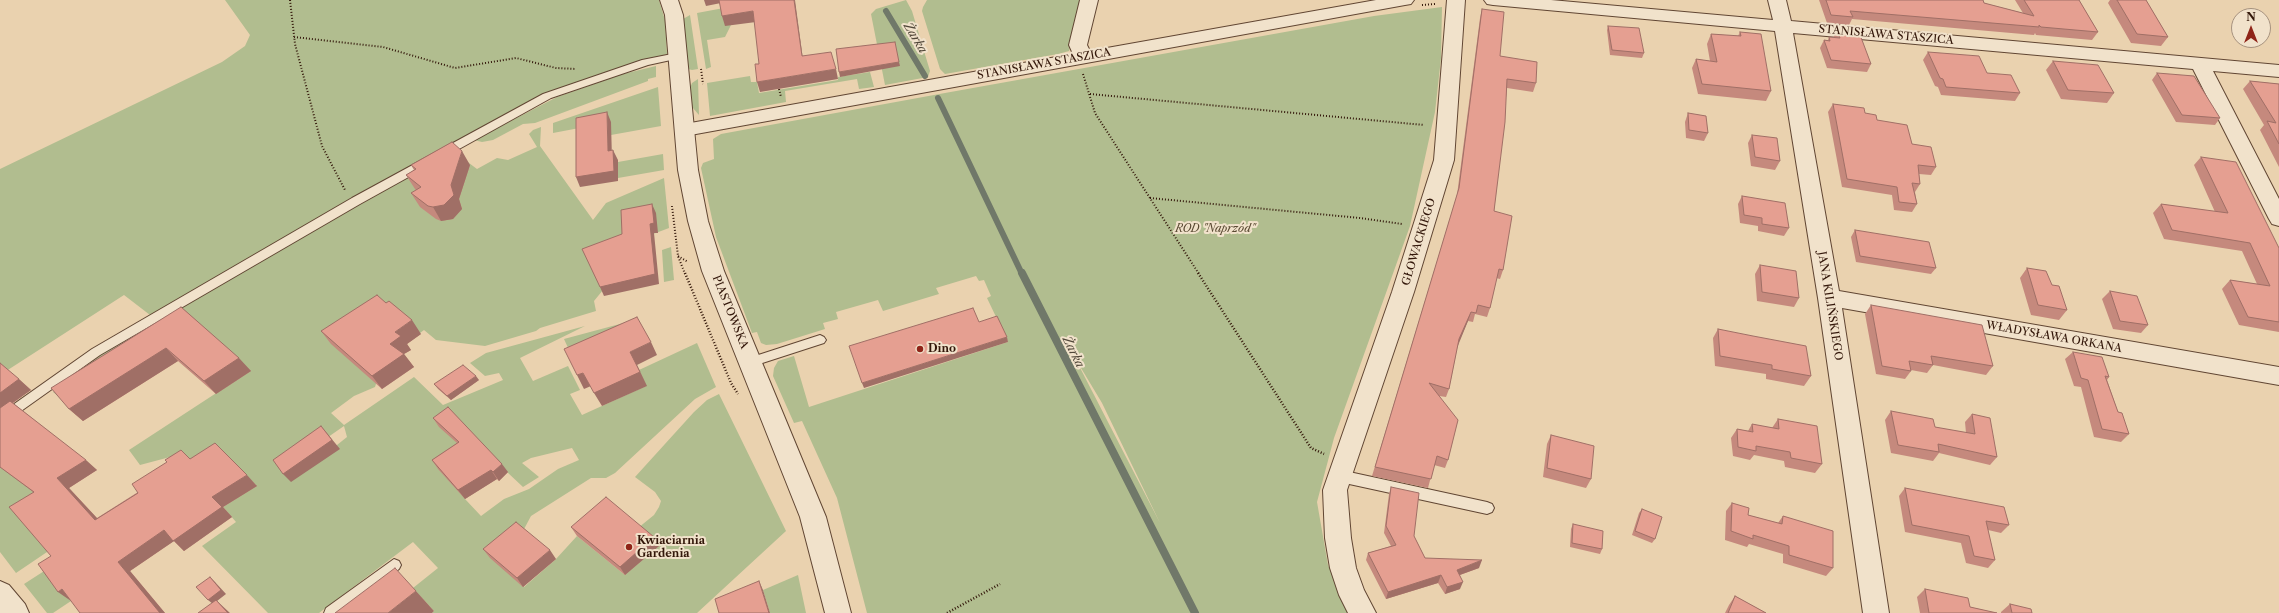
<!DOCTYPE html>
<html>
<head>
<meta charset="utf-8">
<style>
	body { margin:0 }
	#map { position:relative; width:2279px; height:613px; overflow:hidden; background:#ead2af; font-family:"Libre Caslon Text",serif }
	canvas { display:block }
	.north { position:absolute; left:2231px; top:8px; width:40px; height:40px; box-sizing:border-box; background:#f1e2cb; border:1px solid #a5917e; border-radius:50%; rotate:0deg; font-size:11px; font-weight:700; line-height:16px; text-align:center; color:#33170a }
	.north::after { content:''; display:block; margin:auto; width:14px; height:18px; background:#8f2418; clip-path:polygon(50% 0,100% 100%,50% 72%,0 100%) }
</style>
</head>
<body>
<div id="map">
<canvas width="2279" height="613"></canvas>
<div class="north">N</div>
</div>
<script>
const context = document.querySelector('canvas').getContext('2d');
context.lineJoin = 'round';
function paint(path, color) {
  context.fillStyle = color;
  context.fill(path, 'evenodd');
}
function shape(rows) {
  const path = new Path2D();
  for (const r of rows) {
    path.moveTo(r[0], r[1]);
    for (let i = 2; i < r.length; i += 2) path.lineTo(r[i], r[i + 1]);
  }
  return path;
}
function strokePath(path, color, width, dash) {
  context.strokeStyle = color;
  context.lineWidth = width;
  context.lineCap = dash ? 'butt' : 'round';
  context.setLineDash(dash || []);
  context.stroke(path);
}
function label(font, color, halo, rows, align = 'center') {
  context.font = font + ' "Libre Caslon Text",serif';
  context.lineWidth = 4;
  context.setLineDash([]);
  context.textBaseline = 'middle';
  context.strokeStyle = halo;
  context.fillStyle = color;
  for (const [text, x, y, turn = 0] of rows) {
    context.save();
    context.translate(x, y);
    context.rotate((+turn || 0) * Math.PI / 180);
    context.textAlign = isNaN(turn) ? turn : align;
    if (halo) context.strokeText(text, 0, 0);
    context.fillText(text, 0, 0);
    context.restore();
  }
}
const green = shape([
	[225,0,659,0,665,20,667,54,606,72,542,95,335,209,150,315,124,295,0,375,0,169,222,62,245,46,250,35],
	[906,0,912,11,930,71,928,77,885,85,871,14,876,9],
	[927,0,1083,0,1069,51,1058,54,945,74,940,69,922,11,923,7],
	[756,2,731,25,725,37,707,40,711,67,706,69,697,13],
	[1442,7,1441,58,1435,112,1410,226,1334,438,1317,502,1328,565,1350,613,867,613,837,498,802,421,794,423,773,376,774,368,778,361,794,356,809,407,1008,342,987,298,991,296,984,280,979,281,976,276,936,288,939,294,883,311,878,300,836,312,838,319,823,323,825,329,777,344,766,345,761,343,757,332,752,333,716,237,701,168,703,163,714,159,713,139,721,134,945,93,1374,16],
	[1075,358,1102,403,1160,523],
	[690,15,698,69,692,70,688,69,687,64,683,19],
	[656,66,656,77,648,79,648,81,535,123,523,124,493,140,482,142,474,140,557,97,623,74],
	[870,72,874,87,859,89,857,79,785,91,786,102,710,116,707,83,750,76,751,82,757,82,759,93,838,80,838,77],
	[698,79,699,115,692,107,690,88,692,83],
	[658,87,661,126,611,135,611,122,553,133,553,123],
	[541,127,540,146,593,220,606,203,664,178,669,228,624,245,603,290,594,301,596,311,540,328,536,331,485,346,436,340,424,330,420,333,398,315,375,387,354,396,331,413,344,425,414,377,443,405,503,380,499,373,485,376,470,363,486,353,585,326,520,358,533,381,568,366,580,390,570,394,582,415,646,386,639,370,697,343,716,387,695,399,615,473,606,478,591,478,531,516,523,531,524,587,556,559,577,536,625,575,638,528,654,515,659,507,661,501,655,492,635,477,694,412,707,400,719,394,786,531,697,613,432,613,434,611,413,588,438,568,413,542,319,613,268,613,202,546,236,522,223,507,256,485,225,454,192,461,170,457,140,465,129,450,250,371,192,320,64,401,53,392,94,356,453,151,477,169,497,158,508,160,537,147,529,134,533,130],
	[344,426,347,437,337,445,282,469],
	[572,448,579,460,558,469,529,489,504,499,481,516,465,499,507,472,523,487,539,477,522,463,531,458],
	[663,154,664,170,618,178,618,162],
	[671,247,674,280,664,282,662,250],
	[631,321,574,361,564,339],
	[75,453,22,517,50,550,16,573,0,552,0,467],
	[114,526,71,601,53,613,47,613,24,584],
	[798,575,806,613,770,613,763,590]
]);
const streamFar1 = shape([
	[886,11,925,76],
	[938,98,1022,274]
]);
const stream = shape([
	[1022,273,1195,613]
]);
const pathFar1 = shape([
	[290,0,295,44,322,146,345,190],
	[1422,5,1435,4],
	[294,37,383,47,455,68,516,58,556,68,576,69],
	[701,69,703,84],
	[1083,74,1095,113,1199,274],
	[779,89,781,97],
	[1090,94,1424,125],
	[1150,198,1360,218,1402,224],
	[672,206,678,256,685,274],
	[678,256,688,262]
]);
const path = shape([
	[685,273,731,383,738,394],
	[1198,273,1311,448,1324,454],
	[947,613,1000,584]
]);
const service = shape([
	[677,53,682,56,680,58,648,65,551,98,360,204,100,355,0,426,0,414,92,349,352,198,543,94,642,60,677,53],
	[820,335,824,337,826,340,824,343,750,367,746,365,744,362,746,359,820,335],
	[1340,470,1487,502,1492,504,1494,508,1492,512,1487,514,1340,482,1335,480,1333,476,1335,472,1340,470],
	[394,559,399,561,401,565,399,569,342,613,324,613,326,608,394,559]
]);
const minor = shape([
	[1080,0,1098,0,1087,45,1090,51,1376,0,1414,0,1411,4,1405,5,685,136,678,135,675,130,678,125,685,124,1073,54,1069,45,1080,0],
	[1447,0,1465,0,1454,160,1414,292,1347,490,1351,538,1356,568,1364,590,1376,613,1348,613,1339,595,1330,568,1325,538,1323,490,1392,292,1434,160,1447,0],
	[1484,0,1551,0,1773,20,1768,0,1786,0,1791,21,2279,65,2279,77,2213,71,2279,199,2279,226,2272,224,2269,219,2193,69,1793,33,1839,291,2279,367,2279,385,1842,308,1889,613,1863,613,1818,298,1775,31,1493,5,1487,4,1484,0]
]);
const tertiary = shape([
	[660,0,678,0,683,15,698,170,708,221,724,271,826,517,851,613,825,613,800,517,702,271,688,221,678,170,665,15,660,0],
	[0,581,9,585,25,604,29,613,0,613,0,581]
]);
const wall = shape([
	[1819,0,1983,0,1984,3,2023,13,2015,0,2079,0,2098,32,2092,40,2036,35,2035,33,2034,35,1852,19,1849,25,1827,23],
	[2110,0,2146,0,2168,37,2161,46,2131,43,2108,3],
	[1482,9,1500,56,1536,83,1533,92,1507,88,1494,211,1503,270,1500,279,1496,278,1490,308,1487,317,1475,314,1473,322,1468,321,1458,344,1449,389,1446,397,1439,396,1448,460,1445,468,1434,465,1428,488,1372,476,1457,195,1480,18],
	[1608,26,1644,53,1642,58,1610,55,1607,30],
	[1837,30,1871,64,1867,72,1827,68,1820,48,1824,40,1828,40,1829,37,1833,38],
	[1740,32,1771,91,1766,101,1698,94,1692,68,1696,59,1710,61,1707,44,1711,34,1738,36],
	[1928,52,1987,73,2020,93,2015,101,1941,95,1938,87,1935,86,1923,60],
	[2053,61,2114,93,2107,103,2061,99,2046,70],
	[2157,73,2220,118,2215,125,2176,122,2152,80],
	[2250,81,2279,84,2279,167,2260,130,2264,125,2243,89],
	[1833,104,1865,113,1877,120,1912,144,1936,167,1931,175,1919,174,1920,184,1915,192,1917,204,1912,212,1894,210,1892,195,1842,187,1828,112],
	[1688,113,1708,133,1704,141,1686,138,1685,122],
	[1752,135,1780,161,1775,170,1751,166,1748,143],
	[2201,157,2279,248,2279,332,2239,325,2222,289,2230,280,2257,284,2242,251,2164,239,2153,213,2161,204,2215,212,2194,165],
	[411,165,470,165,459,199,462,209,453,219,441,221,436,219,420,207,411,193,416,190,415,189,406,175,414,170],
	[1742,196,1789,228,1784,236,1758,231,1758,226,1740,223,1738,204],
	[1855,230,1936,268,1931,274,1856,262,1851,237],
	[1760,265,1799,298,1794,307,1757,301,1755,274],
	[2027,268,2052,285,2067,310,2059,320,2031,315,2020,278],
	[2110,291,2148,325,2141,333,2113,329,2102,299],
	[1871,305,1993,366,1986,375,1933,365,1927,373,1911,370,1911,371,1905,379,1876,374,1865,314],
	[181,307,251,371,216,394,178,361,83,421,69,409],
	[1718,329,1811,376,1804,386,1766,379,1766,374,1715,366,1713,338],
	[321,331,421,334,407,344,411,350,404,354,414,367,382,389,331,344],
	[2073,352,2109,377,2107,380,2118,412,2129,434,2121,442,2094,437,2081,387,2074,386,2065,359],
	[0,363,31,390,13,403,97,470,69,488,97,518,190,459,257,486,223,507,232,517,184,551,174,541,130,571,165,613,80,613,51,556,33,492,0,467],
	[479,380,451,400,438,389,434,384],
	[1891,411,1935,427,1966,433,1965,422,1972,414,1997,457,1990,465,1939,453,1933,461,1891,453,1885,420],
	[433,418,508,472,499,481,497,479,465,499,438,469,432,460,457,443,439,427],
	[1778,419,1822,464,1815,473,1785,467,1784,461,1754,455,1750,460,1733,456,1731,438,1737,429,1748,431,1752,424,1772,428],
	[1551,435,1591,479,1586,488,1543,477,1547,444],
	[1391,487,1414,536,1425,558,1479,568,1460,575,1460,589,1445,594,1438,583,1386,599,1366,560,1368,553,1391,546,1384,533,1389,494],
	[1905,488,2009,525,2001,533,1988,530,1995,560,1988,568,1966,563,1961,543,1905,532,1899,496],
	[1732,503,1748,515,1778,523,1783,516,1833,568,1826,576,1783,563,1783,554,1749,544,1747,547,1725,540,1726,511],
	[1642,509,1655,539,1652,543,1632,535,1639,513],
	[1573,524,1602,549,1600,554,1570,547,1571,529],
	[571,527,659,546,625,575,577,536],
	[483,549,556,559,523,587,490,558],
	[1925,589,1970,607,1997,613,1920,613,1917,597],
	[1735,596,1766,613,1725,613,1729,605],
	[2010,604,2032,613,2001,613,2001,612]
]);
const shadedWall = shape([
	[704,0,721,0,721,3,706,6],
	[794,0,795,0,804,67,802,56],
	[753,11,756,22,725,26,722,16],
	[899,62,900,66,840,77,839,72],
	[836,69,838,79,760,92,757,82],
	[607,112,611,122,612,160,608,151],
	[613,150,618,160,618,181,580,187,576,177],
	[462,151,470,165,459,199,462,209,453,219,441,221,433,207,451,185],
	[652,204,656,213,658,233,654,233,659,284,604,296,600,287,650,224],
	[1471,312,1468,321,1457,348,1459,339],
	[412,320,421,334,407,344,411,350,404,354,414,367,382,389,372,376,390,344,395,332],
	[1007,337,1008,342,864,388,862,383],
	[651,342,657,355,637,365,647,386,602,406,594,393,630,352],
	[166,348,178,361,83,421,69,409],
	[239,358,251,371,216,394,204,381],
	[583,373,591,386,584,389,577,375],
	[476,376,479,380,451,400,447,396],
	[19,379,31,390,0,412,0,393],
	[321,426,340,449,291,482,283,474],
	[86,460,97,470,69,488,108,530,95,520,57,478],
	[502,464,508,472,499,481,493,472],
	[491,470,497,479,465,499,458,490],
	[247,475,257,486,223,507,232,517,184,551,174,541,130,571,165,613,160,613,118,562,212,497],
	[654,537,659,546,625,575,620,567],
	[550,550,556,559,523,587,517,578],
	[1482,560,1479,568,1454,577,1457,570],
	[1441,575,1438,583,1386,599,1388,592],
	[210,577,215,582,226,594,217,601,230,613,228,613,213,604,208,600],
	[759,581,763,590,770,613,769,613],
	[1463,582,1460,589,1445,594,1447,587],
	[62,589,71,601,58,592],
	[416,591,434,611,432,613,388,613]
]);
const building = shape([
	[719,0,794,0,802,56,831,52,836,69,757,82,755,64,759,64,753,11,722,16,719,0],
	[1826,0,1983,0,1984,3,2034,16,2024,0,2079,0,2098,32,2041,27,2039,25,2039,27,1850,11,1853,17,1831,15,1826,0],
	[2117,0,2146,0,2168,37,2137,34,2117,0],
	[1482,9,1504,12,1500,56,1537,62,1536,83,1507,79,1505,122,1494,211,1512,216,1503,270,1499,269,1490,308,1478,305,1476,313,1471,312,1459,339,1449,389,1429,383,1458,420,1448,460,1437,456,1431,479,1375,467,1459,188,1482,9],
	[1608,26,1639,28,1644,53,1612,50,1608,26],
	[1837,30,1859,32,1871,64,1831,60,1824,40,1830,41,1829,37,1840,38,1837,30],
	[1740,32,1761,34,1771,91,1702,84,1696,59,1717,62,1711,34,1741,36,1740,32],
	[895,42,899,62,839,72,836,49,895,42],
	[1928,52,1979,56,1987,73,2011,75,2020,93,1946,87,1943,79,1940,78,1928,52],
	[2053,61,2098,65,2114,93,2068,90,2053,61],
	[2157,73,2194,76,2220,118,2182,115,2157,73],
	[2250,81,2279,84,2279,144,2267,121,2276,123,2250,81],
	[1833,104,1864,108,1865,113,1876,115,1877,120,1907,125,1912,144,1931,147,1936,167,1918,165,1920,184,1912,183,1917,204,1899,202,1897,187,1847,179,1833,104],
	[607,112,608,151,613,150,614,171,576,177,576,118,607,112],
	[1688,113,1706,116,1708,133,1689,130,1688,113],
	[1752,135,1777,138,1780,161,1755,157,1752,135],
	[452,142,462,151,451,185,454,195,444,205,433,207,428,206,411,193,421,187,406,175,416,169,411,165,452,142],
	[2201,157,2236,162,2279,248,2279,322,2248,317,2230,280,2270,286,2250,243,2172,230,2161,204,2228,213,2201,157],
	[1742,196,1785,203,1789,228,1762,224,1762,218,1744,215,1742,196],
	[652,204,654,223,650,224,655,274,600,287,582,249,622,234,621,210,652,204],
	[1855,230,1929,242,1936,268,1860,256,1855,230],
	[1760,265,1796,271,1799,298,1762,292,1760,265],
	[2027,268,2046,271,2052,285,2059,286,2067,310,2038,305,2027,268],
	[2110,291,2137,296,2148,325,2120,321,2110,291],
	[377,295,386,303,389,301,412,320,395,332,401,336,390,344,404,354,372,376,321,331,377,295],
	[1871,305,1982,325,1993,366,1931,356,1933,365,1909,361,1911,371,1882,366,1871,305],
	[181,307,239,358,204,381,166,348,69,409,51,388,181,307],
	[973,308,979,322,997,316,1007,337,862,383,849,346,973,308],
	[637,317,651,342,630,352,640,372,594,393,583,373,577,375,564,349,637,317],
	[1718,329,1753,336,1806,346,1811,376,1772,369,1772,365,1720,356,1718,329],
	[2073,352,2102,357,2109,377,2105,376,2118,412,2122,413,2129,434,2102,429,2088,380,2081,378,2073,352],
	[0,363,19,379,0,393,0,363],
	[463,365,476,376,447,396,434,384,463,365],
	[10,401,86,460,57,478,95,520,138,493,132,484,167,462,165,460,181,450,190,459,215,443,247,475,212,497,222,507,173,541,164,530,118,562,160,613,80,613,62,589,58,592,38,564,51,556,9,507,34,492,0,467,0,408,10,401],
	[448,407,502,464,493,472,491,470,458,490,432,460,459,442,433,418,448,407],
	[1891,411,1933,419,1935,427,1975,434,1972,414,1990,418,1997,457,1938,444,1939,452,1898,445,1891,411],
	[1778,419,1817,426,1822,464,1791,458,1790,452,1756,446,1756,451,1738,447,1737,429,1753,432,1752,424,1779,429,1778,419],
	[321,426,332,440,283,474,273,460,321,426],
	[1551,435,1594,446,1591,479,1547,468,1551,435],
	[1391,487,1419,493,1414,536,1425,558,1482,560,1457,570,1463,582,1447,587,1441,575,1388,592,1368,553,1396,545,1386,526,1391,487],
	[1905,488,2004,507,2009,525,1986,521,1995,560,1974,556,1969,536,1912,525,1905,488],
	[606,497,654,537,620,567,571,527,606,497],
	[1732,503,1749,508,1748,515,1782,524,1783,516,1833,531,1833,568,1789,555,1789,546,1753,535,1753,539,1731,531,1732,503],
	[1642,509,1662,517,1655,539,1635,531,1642,509],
	[516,522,550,550,517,578,483,549,516,522],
	[1573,524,1603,531,1602,549,1572,543,1573,524],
	[395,568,416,591,388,613,335,613,395,568],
	[210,577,221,590,208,600,196,587,210,577],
	[759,581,769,613,719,613,715,599,759,581],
	[1925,589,1968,598,1970,607,1997,613,1929,613,1925,589],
	[1735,596,1766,613,1728,613,1735,596],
	[216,600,228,613,198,613,216,600],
	[2010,604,2031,609,2032,613,2012,613,2010,604]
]);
const markers = [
	[920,349,4,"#8f2418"],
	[629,547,4,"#8f2418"]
];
const streetNames = [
	["STANISŁAWA STASZICA",1886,35,5],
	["STANISŁAWA STASZICA",1044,64,-10],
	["GŁOWACKIEGO",1419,242,-73],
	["JANA KILIŃSKIEGO",1830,306,81],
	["PIASTOWSKA",730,312,68],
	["WŁADYSŁAWA ORKANA",2054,337,10]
];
const parkNames = [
	["ROD \"Naprzód\"",1215,229]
];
const poiNames = [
	["Dino",928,349],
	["Kwiaciarnia",637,541],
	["Gardenia",637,554]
];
const waterNames = [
	["Żarka",915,38,59],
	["Żarka",1073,352,63]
];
paint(green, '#b1bd8f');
strokePath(streamFar1, '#707869', 6);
strokePath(stream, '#707869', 8);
strokePath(service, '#614633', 2);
strokePath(minor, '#614633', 2);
strokePath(tertiary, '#614633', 2);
strokePath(pathFar1, '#33170a', 2, [1, 2]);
strokePath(path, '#33170a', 2.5, [1, 2]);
paint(service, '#f1e2cb');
paint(minor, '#f1e2cb');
paint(tertiary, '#f1e2cb');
paint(wall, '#c5897d');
paint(shadedWall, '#a06f66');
paint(building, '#e59f91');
strokePath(building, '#a06f66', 1);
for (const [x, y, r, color] of markers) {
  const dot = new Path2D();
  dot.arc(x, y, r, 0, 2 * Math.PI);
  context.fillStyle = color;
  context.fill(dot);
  strokePath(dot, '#f1e2cb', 1.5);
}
label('11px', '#33170a', '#f1e2cb', streetNames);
label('italic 11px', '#594932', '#f1e2cb', parkNames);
label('bold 11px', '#33170a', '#f1e2cb', poiNames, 'left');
label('italic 12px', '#514739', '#f1e2cb', waterNames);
</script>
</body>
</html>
